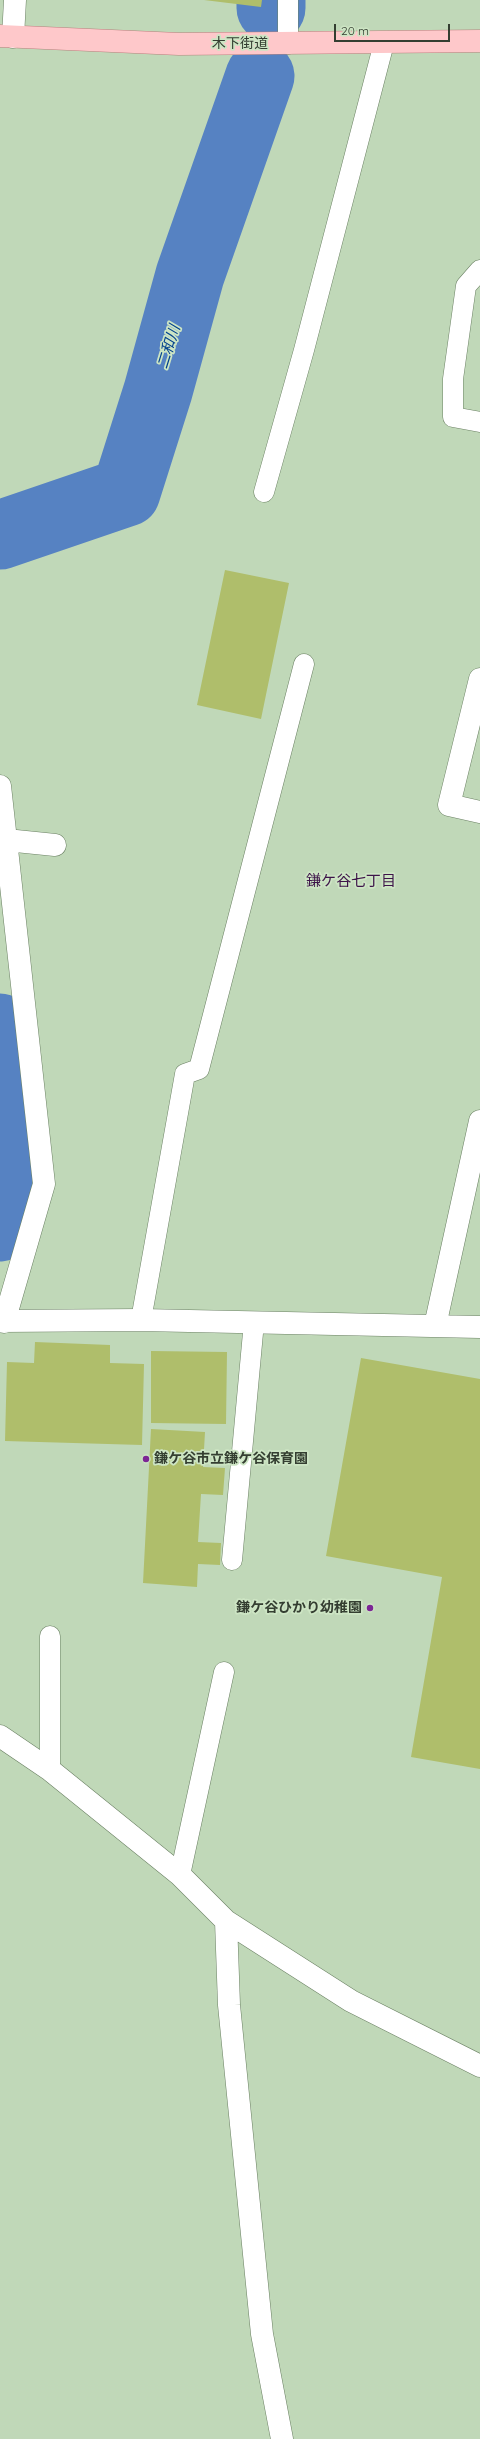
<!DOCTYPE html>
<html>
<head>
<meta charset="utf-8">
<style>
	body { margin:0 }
	#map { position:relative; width:480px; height:2439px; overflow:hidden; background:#c0d8b8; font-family:Quicksand,sans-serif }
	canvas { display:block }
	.scale { position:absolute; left:334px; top:24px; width:116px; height:18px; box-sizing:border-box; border:2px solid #343e31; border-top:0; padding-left:5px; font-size:12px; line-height:14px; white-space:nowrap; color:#343e31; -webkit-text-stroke:3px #cde5c4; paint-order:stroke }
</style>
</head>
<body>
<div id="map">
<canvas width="480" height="2439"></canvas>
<div class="scale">20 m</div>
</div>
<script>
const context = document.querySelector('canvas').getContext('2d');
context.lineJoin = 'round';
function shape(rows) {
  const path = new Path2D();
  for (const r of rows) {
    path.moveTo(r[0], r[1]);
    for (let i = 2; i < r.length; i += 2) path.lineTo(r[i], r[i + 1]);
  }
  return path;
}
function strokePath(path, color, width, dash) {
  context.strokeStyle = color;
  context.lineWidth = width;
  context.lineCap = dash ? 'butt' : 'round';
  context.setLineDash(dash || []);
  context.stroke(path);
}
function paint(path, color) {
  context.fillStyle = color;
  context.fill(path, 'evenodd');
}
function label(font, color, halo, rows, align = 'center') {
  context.font = font + ' Quicksand,"Noto Sans JP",sans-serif';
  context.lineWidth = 3.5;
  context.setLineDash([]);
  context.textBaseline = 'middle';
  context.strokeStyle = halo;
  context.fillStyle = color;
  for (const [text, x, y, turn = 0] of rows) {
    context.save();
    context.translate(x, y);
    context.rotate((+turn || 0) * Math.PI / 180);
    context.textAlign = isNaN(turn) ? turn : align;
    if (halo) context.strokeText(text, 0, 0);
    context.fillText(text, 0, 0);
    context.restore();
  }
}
const river = shape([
	[271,8,271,0],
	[0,535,126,492,158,391,190,275,260,76],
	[0,1028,13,1183,0,1227]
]);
const building = shape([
	[204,0,262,0,261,7],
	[225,570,289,583,261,719,197,705],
	[35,1342,110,1345,110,1363,144,1364,142,1445,5,1441,7,1362,34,1363],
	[151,1351,227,1352,226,1424,151,1423],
	[361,1358,480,1379,480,1769,411,1757,442,1577,326,1556],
	[151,1429,205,1432,203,1467,225,1468,223,1495,201,1494,198,1542,221,1543,220,1565,198,1564,197,1587,143,1583]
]);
const lane = shape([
	[288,0,288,44],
	[480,270,466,286,453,379,453,417,480,422],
	[264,492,304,350,384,43],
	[141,1320,185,1074,199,1069,304,664],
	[232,1560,254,1322],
	[50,1770,50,1636],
	[180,1875,224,1672]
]);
const street = shape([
	[13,37,15,0],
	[480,679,449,805,480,812],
	[0,786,44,1184,4,1322],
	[6,840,55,845],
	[0,1321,141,1320,480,1327],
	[435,1326,480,1121],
	[0,1736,50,1770,180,1875,226,1921,351,2001,480,2066],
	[226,1921,229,2005,262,2334,282,2439]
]);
const primary = shape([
	[0,36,179,44,480,41]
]);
const markers = [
	[146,1459,4,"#7c2695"],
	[370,1608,4,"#7c2695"]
];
const streetNames = [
	["木下街道",240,44]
];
const poiNames = [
	["鎌ケ谷市立鎌ケ谷保育園",154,1459],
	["鎌ケ谷ひかり幼稚園",362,1608,"right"]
];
const waterNames = [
	["二和川",169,347,-73]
];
const neighbourhoodNames = [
	["鎌ケ谷七丁目",351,881]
];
strokePath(river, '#5682c2', 69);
paint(building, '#afbe6b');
strokePath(lane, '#6b8164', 21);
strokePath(street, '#6b8164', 23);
strokePath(primary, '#b7807d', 23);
strokePath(lane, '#fff', 20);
strokePath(street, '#fff', 22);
strokePath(primary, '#fec8ca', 22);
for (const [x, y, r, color] of markers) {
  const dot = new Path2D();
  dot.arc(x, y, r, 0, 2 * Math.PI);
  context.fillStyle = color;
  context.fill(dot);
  strokePath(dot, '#cde5c4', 1.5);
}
label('14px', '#343e31', '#cde5c4', streetNames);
label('bold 14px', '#343e31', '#cde5c4', poiNames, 'left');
label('italic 15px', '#02418d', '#cde5c4', waterNames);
label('15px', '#3d1449', '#cde5c4', neighbourhoodNames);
</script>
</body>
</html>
